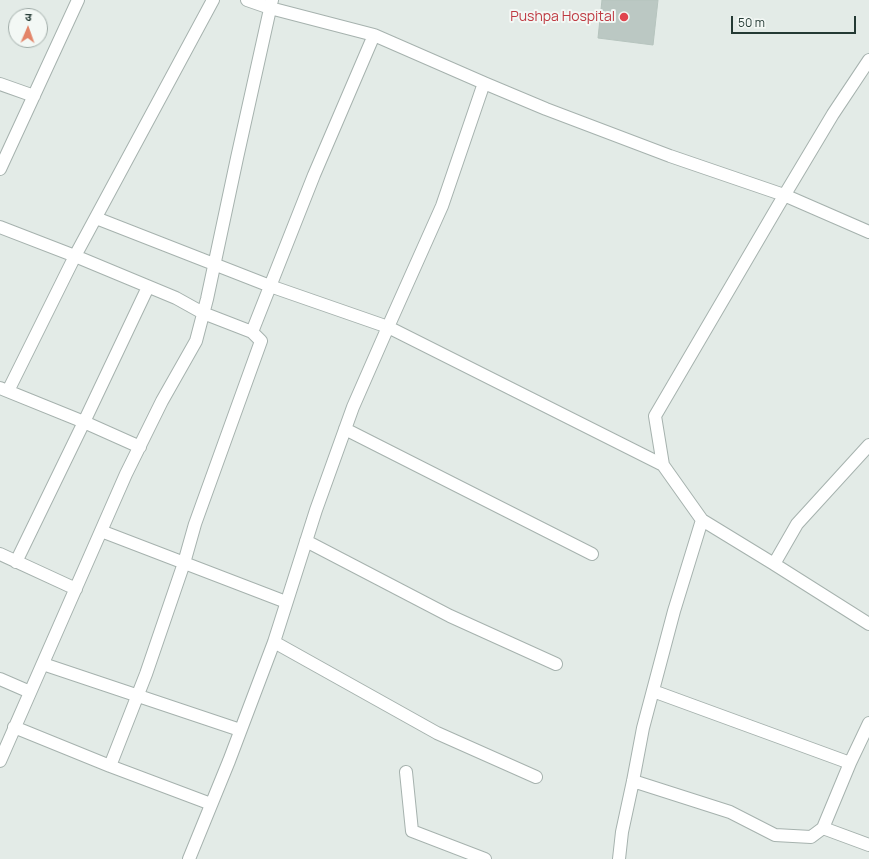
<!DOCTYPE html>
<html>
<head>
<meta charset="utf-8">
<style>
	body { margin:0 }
	#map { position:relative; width:869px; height:859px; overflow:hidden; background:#e3ebe7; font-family:Manrope,"Noto Sans Devanagari",sans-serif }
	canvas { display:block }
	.north { position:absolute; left:8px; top:8px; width:40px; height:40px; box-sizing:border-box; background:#f3f8f5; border:1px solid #a0aca8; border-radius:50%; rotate:2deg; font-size:11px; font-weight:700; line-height:16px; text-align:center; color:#243a34 }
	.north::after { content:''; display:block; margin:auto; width:14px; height:18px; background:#e38468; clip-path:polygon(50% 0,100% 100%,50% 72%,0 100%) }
	.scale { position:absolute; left:731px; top:16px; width:125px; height:18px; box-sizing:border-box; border:2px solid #243a34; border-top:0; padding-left:5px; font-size:12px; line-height:14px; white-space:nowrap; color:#243a34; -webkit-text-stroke:3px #f3f8f5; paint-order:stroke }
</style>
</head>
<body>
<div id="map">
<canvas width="869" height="859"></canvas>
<div class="north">उ</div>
<div class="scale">50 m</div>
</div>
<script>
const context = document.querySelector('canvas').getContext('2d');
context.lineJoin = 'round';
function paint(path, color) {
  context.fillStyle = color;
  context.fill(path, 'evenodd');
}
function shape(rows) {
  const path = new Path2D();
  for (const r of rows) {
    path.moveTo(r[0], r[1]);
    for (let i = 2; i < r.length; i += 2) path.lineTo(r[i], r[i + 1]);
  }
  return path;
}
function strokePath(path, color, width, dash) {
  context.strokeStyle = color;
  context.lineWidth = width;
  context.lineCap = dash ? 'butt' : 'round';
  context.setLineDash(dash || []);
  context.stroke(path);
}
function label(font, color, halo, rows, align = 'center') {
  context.font = font + ' Manrope,sans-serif';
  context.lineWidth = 4;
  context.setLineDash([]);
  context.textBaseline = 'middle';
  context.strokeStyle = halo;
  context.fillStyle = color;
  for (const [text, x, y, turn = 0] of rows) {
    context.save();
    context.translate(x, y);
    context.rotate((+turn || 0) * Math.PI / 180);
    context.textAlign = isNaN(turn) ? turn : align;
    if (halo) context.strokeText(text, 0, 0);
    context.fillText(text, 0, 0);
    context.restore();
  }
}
const building = shape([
	[602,0,658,0,653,45,598,38,602,0]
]);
const minor = shape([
	[247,0,270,8,374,35,484,83],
	[0,84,34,96],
	[0,169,78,0],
	[96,218,270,286,388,327,663,465],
	[0,227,75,256,176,298,203,313,252,332,261,341,195,524,184,563,146,674,110,766],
	[252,332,314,175,374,35],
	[0,388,84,422,140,447],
	[8,391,75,256,213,0],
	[345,429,592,554],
	[702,520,774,564,797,524,869,445],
	[101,531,286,602],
	[306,541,450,616,556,664],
	[0,554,76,589],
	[16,562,84,422,148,287],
	[774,564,869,624],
	[274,642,437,733,536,777],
	[43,664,240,730],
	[0,679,30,692],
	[653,691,850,763],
	[14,727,110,766,211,804],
	[0,761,126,474,162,401,196,341,207,299,237,158,272,0],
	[406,772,412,831,485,859],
	[633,781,730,812,775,835,811,837,823,828,850,763,869,723],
	[823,828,869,845],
	[189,859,229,761,274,642,316,510,353,407,388,327,442,206,484,83,546,109,670,156,784,195,869,232],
	[619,859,622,832,633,781,643,728,674,611,702,520,663,465,655,416,778,206,833,114,869,60]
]);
const markers = [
	[624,17,5,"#e0444e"]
];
const healthNames = [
	["Pushpa Hospital",615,17]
];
paint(building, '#bbc8c3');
strokePath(building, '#b6c4be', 1);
strokePath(minor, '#a6b2ae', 14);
strokePath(minor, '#fff', 12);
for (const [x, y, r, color] of markers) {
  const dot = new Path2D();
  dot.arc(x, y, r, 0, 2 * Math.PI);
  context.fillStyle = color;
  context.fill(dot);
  strokePath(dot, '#f3f8f5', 1.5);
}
label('14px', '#be3a42', '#f3f8f5', healthNames, 'right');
</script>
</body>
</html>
